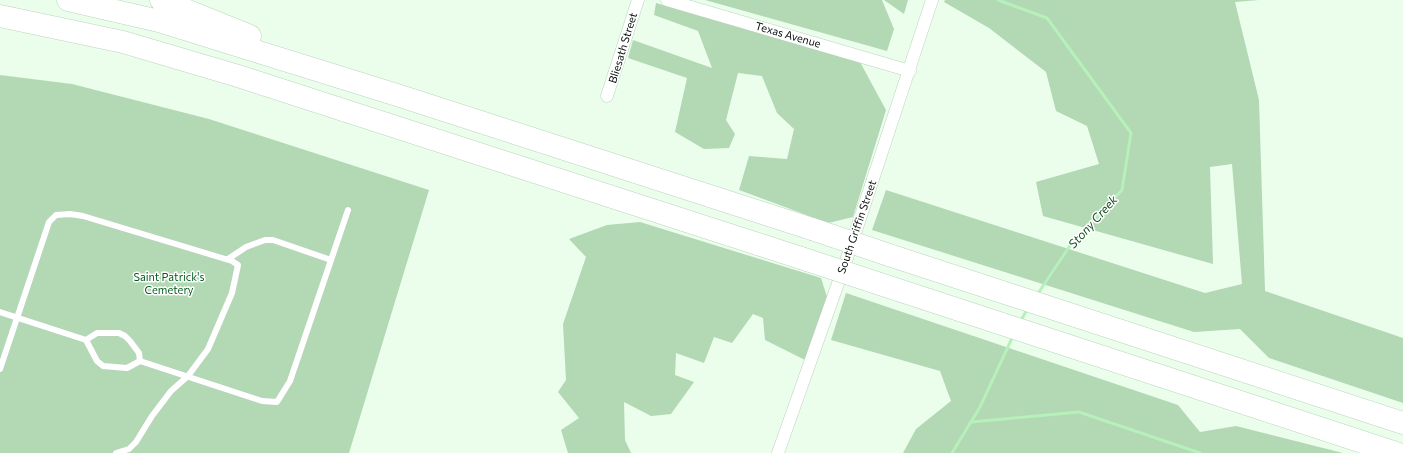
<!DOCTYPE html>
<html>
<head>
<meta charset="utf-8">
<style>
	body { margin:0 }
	canvas { display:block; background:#ebfeec }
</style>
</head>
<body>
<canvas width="1403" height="453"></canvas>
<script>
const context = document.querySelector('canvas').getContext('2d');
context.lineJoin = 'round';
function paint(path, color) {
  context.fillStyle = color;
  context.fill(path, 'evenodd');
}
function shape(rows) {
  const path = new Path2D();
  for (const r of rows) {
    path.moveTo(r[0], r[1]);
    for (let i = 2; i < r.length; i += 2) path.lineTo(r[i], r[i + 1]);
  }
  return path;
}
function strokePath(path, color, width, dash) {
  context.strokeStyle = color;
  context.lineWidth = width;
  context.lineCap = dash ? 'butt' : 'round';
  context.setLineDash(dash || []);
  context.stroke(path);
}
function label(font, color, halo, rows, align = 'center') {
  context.font = font + ' Commissioner,sans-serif';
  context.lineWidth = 3;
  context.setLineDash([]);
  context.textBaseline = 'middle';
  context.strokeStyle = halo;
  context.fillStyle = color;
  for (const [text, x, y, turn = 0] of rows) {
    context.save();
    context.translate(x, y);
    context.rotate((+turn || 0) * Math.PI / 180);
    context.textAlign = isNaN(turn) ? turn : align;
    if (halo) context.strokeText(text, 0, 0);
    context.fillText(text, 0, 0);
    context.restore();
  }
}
const green = shape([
	[705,0,882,0,894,29,887,51],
	[884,0,908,0,904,14],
	[945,0,1259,0,1235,2,1259,100,1265,291,1403,338,1403,403,1269,358,1240,329,1194,332,872,230,886,190,1205,293,1242,284,1232,164,1210,167,1213,264,1043,216,1036,182,1099,164,1087,126,1056,111,1046,72,989,28,944,2],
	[656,3,860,62,886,110,853,217,828,223,739,190,749,156,787,159,794,129,777,113,762,76,738,73,726,120,735,134,729,148,704,149,675,132,687,78,628,58,633,40,712,68,698,31,654,15],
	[0,75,72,84,209,119,429,190,349,453,0,453],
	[640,222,821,278,827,297,805,360,765,340,763,318,753,314,732,343,714,337,704,363,676,353,675,375,694,382,671,414,651,416,624,402,625,440,631,453,568,453,561,430,579,418,558,392,566,380,563,324,586,257,569,239,607,225],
	[846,293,1178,405,1200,432,1236,426,1343,453,903,453,916,429,951,401,940,371,831,340]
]);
const stream = shape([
	[998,0,1047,18,1131,133,1122,190,1071,244,1037,295],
	[1020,322,1028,308],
	[971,422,1079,412,1200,453],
	[952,453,980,407,1013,336]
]);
const lane = shape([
	[228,259,246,247,265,240,273,240,331,260],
	[0,312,86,340,97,361,103,366,127,368,140,361,139,353,130,341,125,336,119,333,97,333,86,340],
	[140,361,262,401,277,402,290,381,348,210],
	[0,369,49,222,56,215,70,214,83,216,232,261,238,265,232,293,208,349,188,376,171,391,152,416,136,442,129,449,116,453]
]);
const street = shape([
	[667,0,910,71],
	[607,96,638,0],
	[778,453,847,258,932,0]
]);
const highway = shape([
	[68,0,159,21,397,95,812,229],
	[161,0,250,36],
	[0,16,123,42,238,76,801,258],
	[889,255,1403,423],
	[880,284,1396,453]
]);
const highwayBridge = shape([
	[812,229,889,255],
	[801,258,880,284]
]);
const streetNames = [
	["Texas Avenue",788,35,16],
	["Bliesath Street",623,48,-73],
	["South Griffin Street",857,227,-71]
];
const parkNames = [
	["Saint Patrick's",169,277],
	["Cemetery",169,290]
];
const waterNames = [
	["Stony Creek",1093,222,-48]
];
paint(green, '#b2d8b4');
strokePath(stream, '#b6f0ba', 3);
strokePath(lane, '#bcd3be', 7);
strokePath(street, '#bcd3be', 13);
strokePath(highway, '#bcd3be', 23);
strokePath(lane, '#fff', 6);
strokePath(street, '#fff', 12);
strokePath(highway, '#fff', 22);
strokePath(highwayBridge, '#bcd3be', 23, []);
strokePath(highwayBridge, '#fff', 22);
label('11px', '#0b130c', '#fff', streetNames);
label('11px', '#005c1d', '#fff', parkNames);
label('italic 12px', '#114e1e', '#fff', waterNames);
</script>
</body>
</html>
